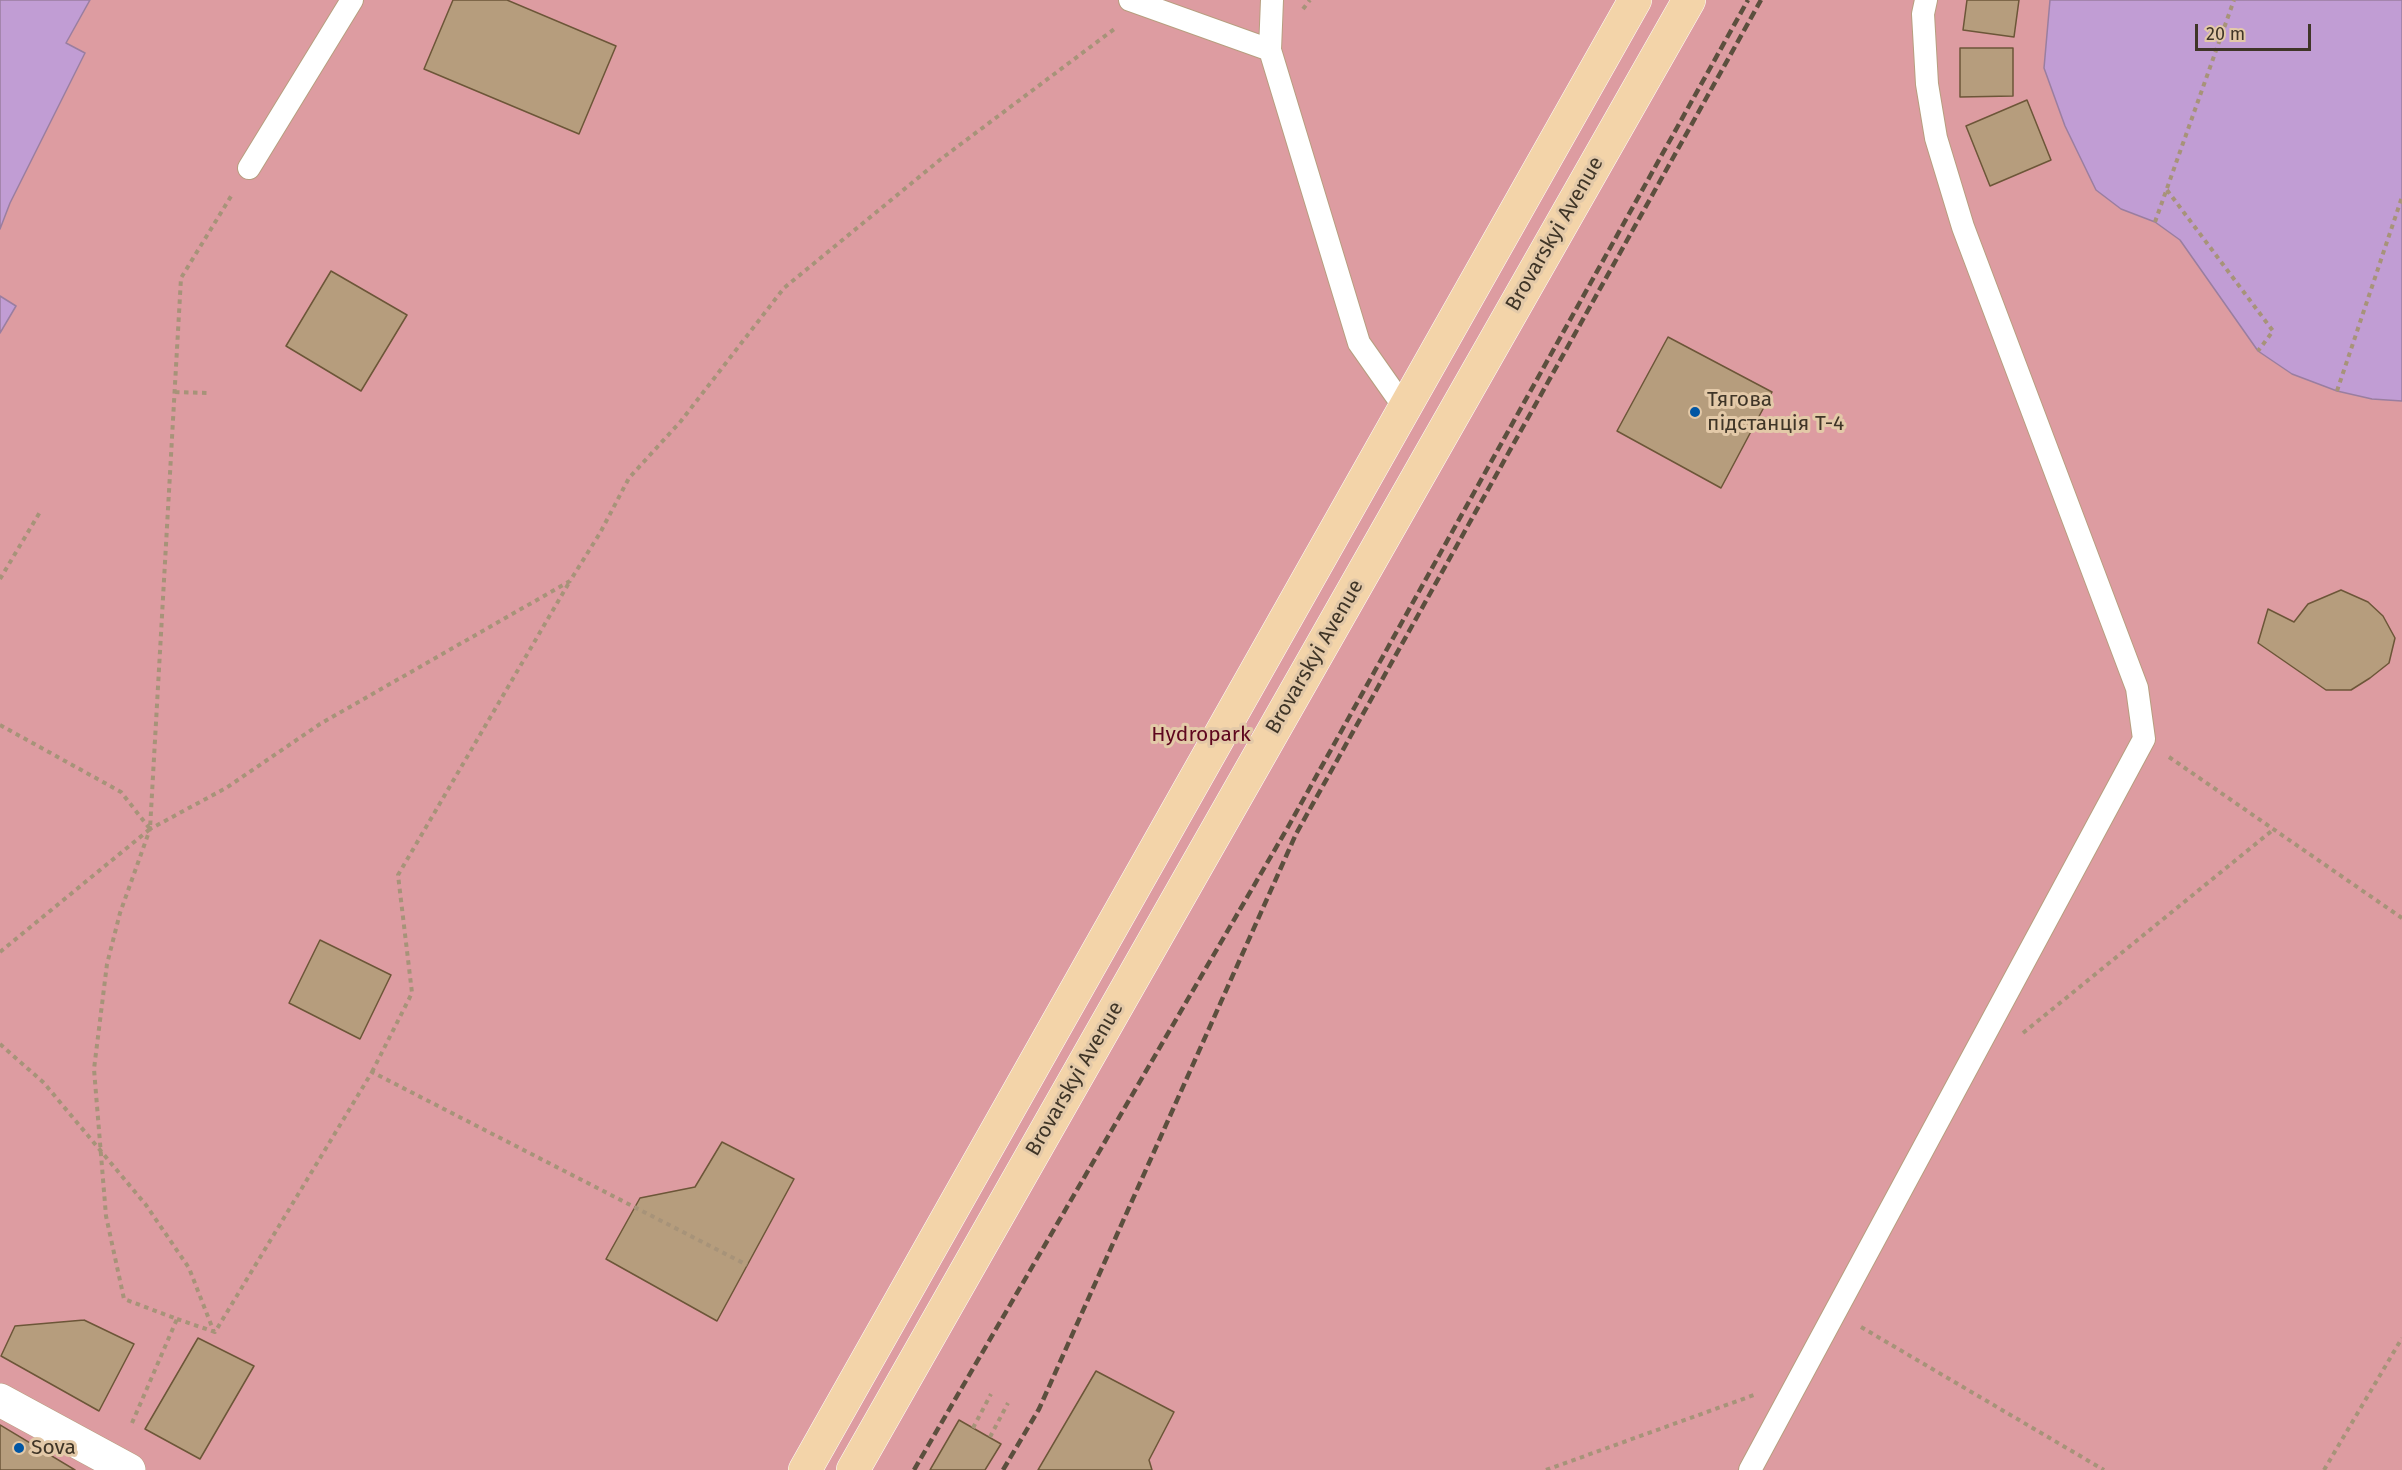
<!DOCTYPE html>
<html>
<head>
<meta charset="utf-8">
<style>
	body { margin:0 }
	#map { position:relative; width:2402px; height:1470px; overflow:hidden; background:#e3c9a8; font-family:"Fira Sans",sans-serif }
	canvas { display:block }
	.scale { position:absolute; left:2195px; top:24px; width:116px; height:27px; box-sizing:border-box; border:3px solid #3f3527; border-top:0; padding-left:8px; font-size:18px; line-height:21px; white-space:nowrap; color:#3f3527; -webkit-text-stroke:4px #e3c9a8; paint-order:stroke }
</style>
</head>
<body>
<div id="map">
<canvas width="2402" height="1470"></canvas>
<div class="scale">20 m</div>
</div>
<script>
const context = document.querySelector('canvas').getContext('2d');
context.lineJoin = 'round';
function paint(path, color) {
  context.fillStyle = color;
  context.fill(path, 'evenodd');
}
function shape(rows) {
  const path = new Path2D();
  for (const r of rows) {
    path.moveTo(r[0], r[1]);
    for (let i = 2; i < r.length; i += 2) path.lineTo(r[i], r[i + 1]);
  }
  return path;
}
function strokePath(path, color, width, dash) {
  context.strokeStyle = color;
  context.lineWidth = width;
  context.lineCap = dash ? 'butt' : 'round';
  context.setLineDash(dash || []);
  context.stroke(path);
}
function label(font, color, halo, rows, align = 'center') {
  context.font = font + ' "Fira Sans",sans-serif';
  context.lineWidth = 6;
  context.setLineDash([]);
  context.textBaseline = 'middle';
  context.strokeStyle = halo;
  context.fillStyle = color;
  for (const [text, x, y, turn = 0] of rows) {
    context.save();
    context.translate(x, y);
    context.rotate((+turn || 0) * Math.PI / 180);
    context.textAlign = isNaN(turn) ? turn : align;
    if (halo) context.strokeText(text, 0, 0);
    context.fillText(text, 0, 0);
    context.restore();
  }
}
const green = shape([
	[90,0,2050,0,2044,68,2121,209,2155,222,2180,240,2258,351,2292,374,2337,391,2372,399,2402,401,2402,1470,0,1470,0,333,15,306,0,296,0,229,10,203,85,54,66,43]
]);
const water = shape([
	[0,0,90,0,66,43,85,53,10,203,0,229,0,0],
	[2050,0,2402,0,2402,401,2372,399,2337,391,2292,374,2258,351,2180,240,2155,222,2121,209,2096,190,2065,126,2044,68,2050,0],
	[0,296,16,306,0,333,0,296]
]);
const building = shape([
	[453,0,507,0,616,46,579,134,424,69,453,0],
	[1967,0,2019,0,2014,37,1963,30,1967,0],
	[1960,48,2013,48,2013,96,1960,97,1960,48],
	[2027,100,2051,160,1990,186,1966,126,2027,100],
	[331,271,407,315,361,391,286,346,331,271],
	[1668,337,1772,392,1721,488,1617,431,1668,337],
	[2341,590,2368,602,2383,616,2395,638,2389,663,2370,678,2351,690,2326,690,2258,643,2268,609,2294,622,2308,604,2341,590],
	[320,940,391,975,360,1039,289,1003,320,940],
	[722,1142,794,1179,717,1321,606,1259,640,1198,695,1187,722,1142],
	[84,1320,134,1344,99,1411,1,1356,15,1326,84,1320],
	[198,1338,254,1366,200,1459,145,1429,198,1338],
	[1096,1371,1174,1412,1149,1460,1152,1470,1038,1470,1096,1371],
	[959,1420,1001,1444,985,1470,930,1470,959,1420],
	[0,1425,75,1470,0,1470,0,1425]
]);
const path = shape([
	[1303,9,1310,0],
	[2167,190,2273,331,2258,351],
	[2155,222,2234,0],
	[2337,391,2402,197],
	[175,392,207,393],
	[0,579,40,512],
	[0,725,121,792,150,829],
	[2169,757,2402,918],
	[0,952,150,829,181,278,233,193],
	[2023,1033,2274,829],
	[0,1044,44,1083,146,1205,189,1268,214,1332],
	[372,1072,412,993,398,875,570,581],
	[177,1319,215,1332,372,1072,747,1265],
	[1861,1327,2104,1470],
	[132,1423,177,1319,124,1299,106,1216,94,1069,107,964,120,913,150,829,226,788,320,724,570,581,600,533,629,478,681,421,784,288,941,159,1117,27],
	[973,1428,991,1394],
	[990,1437,1008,1403],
	[1546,1470,1754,1395],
	[2324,1470,2402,1338]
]);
const service = shape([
	[1130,0,1270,50],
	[1272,0,1270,50,1359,343,1404,407],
	[249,168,352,0],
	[1750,1470,2144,739,2137,688,1963,227,1936,138,1927,84,1923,14,1926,0]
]);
const minor = shape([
	[0,1400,129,1470]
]);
const primary = shape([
	[805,1470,1635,0],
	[853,1470,1689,0]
]);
const rail = shape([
	[914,1470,1288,827,1748,0],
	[1003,1470,1039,1409,1296,834,1761,0]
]);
const markers = [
	[1695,412,6,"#0156a4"],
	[19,1448,6,"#0156a4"]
];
const streetNames = [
	["Brovarskyi Avenue",1555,234,-60],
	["Brovarskyi Avenue",1315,657,-60],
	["Brovarskyi Avenue",1075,1079,-60]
];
const poiNames = [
	["Тягова",1707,400],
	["підстанція Т-4",1707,424],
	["Sova",31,1448]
];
const parkNames = [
	["Hydropark",1201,735]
];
paint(green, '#dd9ca1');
paint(water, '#c19dd4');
strokePath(water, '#9a7ea0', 1.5);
paint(building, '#b69d7d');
strokePath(building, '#6c5638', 1.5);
strokePath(service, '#b79e7f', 24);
strokePath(minor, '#b79e7f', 34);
strokePath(primary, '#fff', 34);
strokePath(path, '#a79379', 4, [4.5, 4.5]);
strokePath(service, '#fff', 22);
strokePath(minor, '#fff', 33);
strokePath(primary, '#f3d4a9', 33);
strokePath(rail, '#5c4f3e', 4.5, [9, 4.5]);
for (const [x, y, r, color] of markers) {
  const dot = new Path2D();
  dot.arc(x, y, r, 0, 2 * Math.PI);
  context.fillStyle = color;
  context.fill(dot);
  strokePath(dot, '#e3c9a8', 2);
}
label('21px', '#3f3527', '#e3c9a8', streetNames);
label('21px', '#3f3527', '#e3c9a8', poiNames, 'left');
label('21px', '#5e061e', '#e3c9a8', parkNames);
</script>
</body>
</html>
